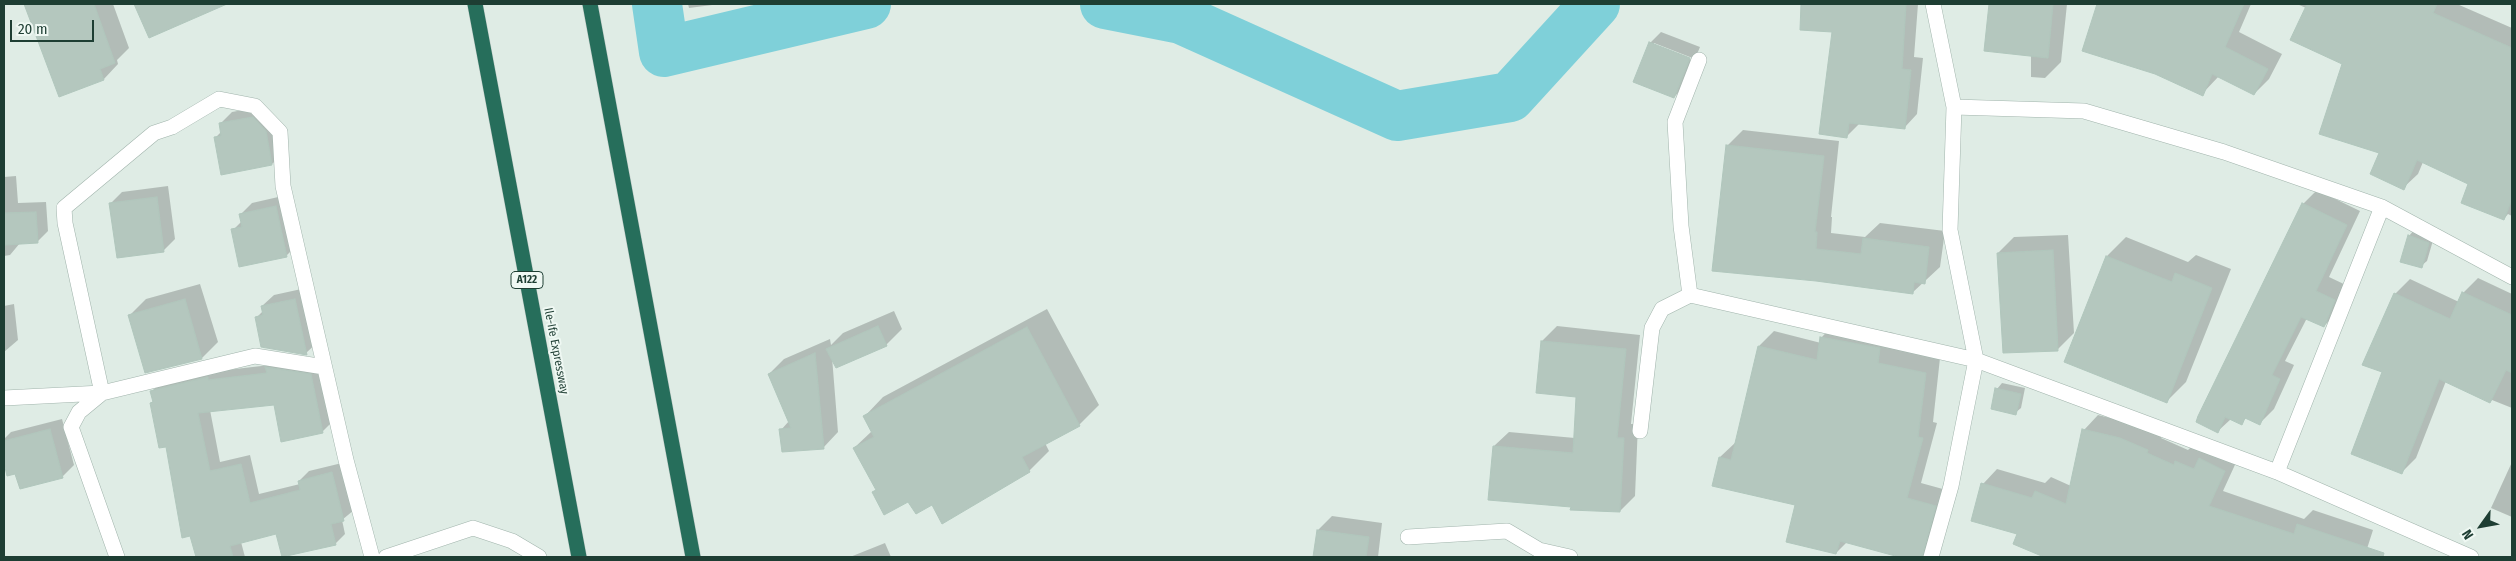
<!DOCTYPE html>
<html>
<head>
<meta charset="utf-8">
<style>
	body { margin:0 }
	#map { position:relative; width:2516px; height:561px; overflow:hidden; background:#dfece5; font-family:"Fira Sans Condensed",sans-serif }
	canvas { display:block }
	.frame { position:absolute; inset:0; border:5px solid #1e3e33; pointer-events:none }
	.north { position:absolute; left:2456px; top:501px; width:50px; height:50px; -webkit-text-stroke:4px #eff8f3; paint-order:stroke; rotate:238deg; font-size:14px; font-weight:700; line-height:20px; text-align:center; color:#1e3e33 }
	.north::after { content:''; display:block; margin:auto; width:18px; height:22px; background:#1e3e33; clip-path:polygon(50% 0,100% 100%,50% 72%,0 100%) }
	.scale { position:absolute; left:10px; top:20px; width:84px; height:22px; box-sizing:border-box; border:2px solid #1e3e33; border-top:0; padding-left:6px; font-size:15px; line-height:18px; white-space:nowrap; color:#1e3e33; -webkit-text-stroke:4px #eff8f3; paint-order:stroke }
</style>
</head>
<body>
<div id="map">
<canvas width="2516" height="561"></canvas>
<div class="frame"></div>
<div class="north">N</div>
<div class="scale">20 m</div>
</div>
<script>
const context = document.querySelector('canvas').getContext('2d');
context.lineJoin = 'round';
function paint(path, color) {
  context.fillStyle = color;
  context.fill(path, 'evenodd');
}
function shape(rows) {
  const path = new Path2D();
  for (const r of rows) {
    path.moveTo(r[0], r[1]);
    for (let i = 2; i < r.length; i += 2) path.lineTo(r[i], r[i + 1]);
  }
  return path;
}
function strokePath(path, color, width, dash) {
  context.strokeStyle = color;
  context.lineWidth = width;
  context.lineCap = dash ? 'butt' : 'round';
  context.setLineDash(dash || []);
  context.stroke(path);
}
function label(font, color, halo, rows, align = 'center') {
  context.font = font + ' "Fira Sans Condensed",sans-serif';
  context.lineWidth = 4;
  context.setLineDash([]);
  context.textBaseline = 'middle';
  context.strokeStyle = halo;
  context.fillStyle = color;
  for (const [text, x, y, turn = 0] of rows) {
    context.save();
    context.translate(x, y);
    context.rotate((+turn || 0) * Math.PI / 180);
    context.textAlign = isNaN(turn) ? turn : align;
    if (halo) context.strokeText(text, 0, 0);
    context.fillText(text, 0, 0);
    context.restore();
  }
}
const shadow = shape([
	[26,4,113,4,129,48,117,60,118,64,104,79,59,95],
	[136,4,218,4,213,9,150,36],
	[688,4,720,4,689,8],
	[1802,4,1918,4,1914,57,1923,58,1917,114,1905,127,1859,124,1846,137,1833,31,1801,29],
	[1990,4,2067,4,2061,62,2045,78,2031,77,2031,55,1986,50],
	[2098,4,2251,4,2239,32,2282,54,2269,79,2254,94,2219,76,2202,94,2156,73,2084,50],
	[2297,4,2457,4,2512,28,2512,216,2508,214,2504,219,2470,184,2423,162,2418,174,2403,188,2381,153,2343,63,2306,8],
	[1661,32,1700,47,1695,59,1654,43,1654,45,1694,61,1685,86,1674,97,1650,43],
	[264,106,283,153,272,164,222,173,216,137,222,131,220,124,232,112],
	[1743,130,1839,141,1831,217,1832,217,1831,233,1865,237,1880,223,1945,231,1940,267,1912,293,1816,279,1727,146],
	[16,176,18,203,46,202,48,231,37,242,20,243,10,255,4,256,4,177],
	[168,186,175,239,163,251,111,203,122,192],
	[2317,190,2360,211,2329,277,2348,286,2338,312,2324,326,2307,318,2285,361,2294,365,2274,409,2260,423,2247,417,2241,423,2231,419,2218,431,2303,204],
	[287,195,297,245,286,256,233,230,242,221,241,214,252,203],
	[2414,230,2434,237,2427,261,2421,266,2409,236],
	[2068,235,2074,333,2058,349,1998,253,2014,237],
	[2126,237,2188,262,2196,255,2231,269,2186,382,2166,402,2107,256],
	[2478,278,2512,294,2512,408,2492,400,2490,402,2446,381,2416,458,2401,473,2384,371,2395,294,2410,279,2459,302,2464,292],
	[200,284,218,342,202,358,130,315,146,299],
	[306,288,318,342,306,353,256,318,263,311,262,306,274,295],
	[14,304,18,340,4,352,4,306],
	[1047,309,1099,405,1079,425,1045,443,1049,451,1029,471,942,522,932,504,909,500,877,489,854,448,872,431,864,417,883,397],
	[894,311,902,329,886,345,832,357,838,432,823,448,781,430,789,421,769,374,784,359,830,339,831,345,843,333],
	[1836,322,1894,333,1893,348,1940,358,1933,422,1937,423,1921,483,1950,491,1938,557,1904,557,1847,542,1836,553,1797,504,1713,485,1720,457,1736,442,1759,346,1774,331,1821,343,1821,338],
	[1557,326,1640,335,1631,424,1638,424,1635,496,1620,511,1572,506,1494,446,1509,432,1575,438,1577,396,1537,392,1542,341],
	[270,365,321,365,332,422,322,432,275,404,210,410,220,462,250,455,259,494,300,484,299,481,309,471,342,463,354,510,342,520,345,534,335,544,277,532,241,542,245,557,197,557,167,445,151,403,154,400,152,391,162,381,218,371],
	[2002,383,2025,388,2021,408,2015,413,1997,389],
	[2098,415,2135,424,2162,435,2161,438,2188,450,2191,447,2239,456,2223,491,2304,519,2313,510,2373,530,2365,555,2370,557,2047,557,2014,543,2019,534,1983,484,1997,469,2045,483,2051,477,2071,486,2084,430],
	[62,419,74,465,63,476,20,488,16,472,8,474,4,458,4,439,11,432],
	[2512,462,2512,517,2491,508],
	[1332,516,1382,523,1378,557,1315,557,1318,530],
	[885,543,891,557,850,557]
]);
const river = shape([
	[657,4,664,52,866,4],
	[1105,4,1181,19,1397,116,1510,97,1595,4]
]);
const building = shape([
	[24,4,94,4,115,63,100,69,104,80,59,97,24,4],
	[134,4,227,4,149,38,134,4],
	[1801,4,1906,4,1902,69,1911,70,1905,129,1849,123,1847,138,1819,134,1832,32,1800,30,1801,4],
	[1989,4,2053,4,2048,58,1984,51,1989,4],
	[2097,4,2244,4,2225,47,2268,69,2254,95,2212,74,2203,96,2155,74,2082,51,2097,4],
	[2307,4,2437,4,2433,13,2512,48,2512,199,2504,220,2461,203,2468,184,2417,160,2404,190,2370,174,2379,153,2319,134,2342,64,2290,40,2307,4],
	[1649,42,1690,58,1674,98,1633,82,1649,42],
	[253,117,266,131,272,165,221,175,214,137,221,136,219,123,253,117],
	[1726,145,1824,156,1815,232,1817,232,1816,249,1861,254,1863,238,1929,247,1925,284,1914,282,1913,294,1816,281,1712,271,1726,145],
	[157,197,164,252,117,258,109,203,157,197],
	[2302,203,2347,225,2316,291,2335,300,2324,327,2301,317,2272,375,2280,379,2260,425,2245,418,2242,425,2225,417,2218,433,2196,422,2198,416,2302,203],
	[276,206,287,257,239,267,231,229,242,227,239,214,276,206],
	[36,212,38,243,4,245,4,213,36,212],
	[2408,235,2429,243,2422,268,2400,262,2408,235],
	[2053,250,2058,351,2003,353,1997,253,2053,250],
	[2106,256,2172,282,2175,273,2212,288,2167,403,2064,362,2106,256],
	[2462,292,2512,315,2512,373,2506,370,2490,403,2439,379,2402,474,2351,454,2382,372,2362,365,2394,293,2450,319,2462,292],
	[185,299,202,359,145,373,128,315,185,299],
	[295,299,307,355,261,347,255,317,263,315,261,306,295,299],
	[878,326,887,346,836,368,826,349,878,326],
	[1027,327,1080,426,1022,457,1030,472,942,524,932,505,916,514,908,502,884,515,872,492,876,490,853,448,874,437,863,416,1027,327],
	[1820,337,1880,348,1878,363,1926,373,1918,437,1923,438,1907,498,1936,506,1922,557,1899,557,1840,541,1836,554,1786,542,1795,505,1712,486,1719,457,1731,460,1758,346,1817,360,1820,337],
	[1541,341,1626,349,1617,438,1624,438,1620,512,1570,510,1571,507,1488,500,1493,446,1573,453,1576,397,1536,393,1541,341],
	[815,353,824,449,782,452,779,429,791,428,768,374,815,353],
	[265,367,311,374,323,433,281,442,274,405,198,413,210,471,241,464,250,503,300,490,298,481,332,472,344,521,331,524,336,545,282,557,276,534,230,546,233,557,196,557,190,536,182,538,166,447,159,448,150,403,153,402,150,391,208,377,208,380,267,373,265,367],
	[1995,388,2021,394,2016,415,1991,409,1995,388],
	[50,429,63,478,20,489,15,474,7,476,4,463,4,441,50,429],
	[2082,429,2120,438,2148,450,2147,453,2174,465,2175,461,2194,469,2199,458,2225,471,2209,506,2294,534,2297,524,2384,553,2383,557,2044,557,2013,544,2017,534,1971,521,1981,483,2032,498,2035,491,2066,504,2082,429],
	[1317,530,1369,537,1366,557,1313,557,1317,530]
]);
const minor = shape([
	[1954,107,2084,111,2224,152,2382,207,2512,277],
	[1690,295,1976,360,2277,472,2382,207],
	[4,398,102,393,255,356,324,367],
	[1640,431,1652,328,1662,309,1690,295,1681,226,1675,122,1699,60],
	[2277,472,2471,557],
	[1408,537,1507,531,1539,550,1570,557],
	[117,557,71,427,79,412,102,393,65,223,64,208,154,133,172,127,219,99,255,106,280,132,283,186,346,460,372,557],
	[386,557,473,528,512,541,539,557],
	[1931,557,1951,486,1976,360,1950,230,1954,107,1933,4]
]);
const highway = shape([
	[475,4,579,557],
	[590,4,693,557]
]);
const shields = [
	[527,280,32]
];
const shieldNames = [
	["A122",527,280]
];
const streetNames = [
	["Ile-Ife Expressway",556,351,79]
];
paint(shadow, '#0003');
strokePath(river, '#7fd0d9', 50);
paint(building, '#b4c7be');
strokePath(building, '#b0c6bc', 1);
strokePath(minor, '#a1b4ac', 16);
strokePath(highway, '#c0c9c6', 16);
strokePath(minor, '#fff', 15);
strokePath(highway, '#266e5b', 15);
for (const [x, y, w] of shields) {
  const box = new Path2D();
  box.roundRect(x - w / 2, y - 8.5, w, 17, 4);
  context.fillStyle = '#eff8f3';
  context.fill(box);
  strokePath(box, '#1e3e33', 1);
}
label('bold 11px', '#1e3e33', null, shieldNames);
label('12px', '#1e3e33', '#eff8f3', streetNames);
</script>
</body>
</html>
